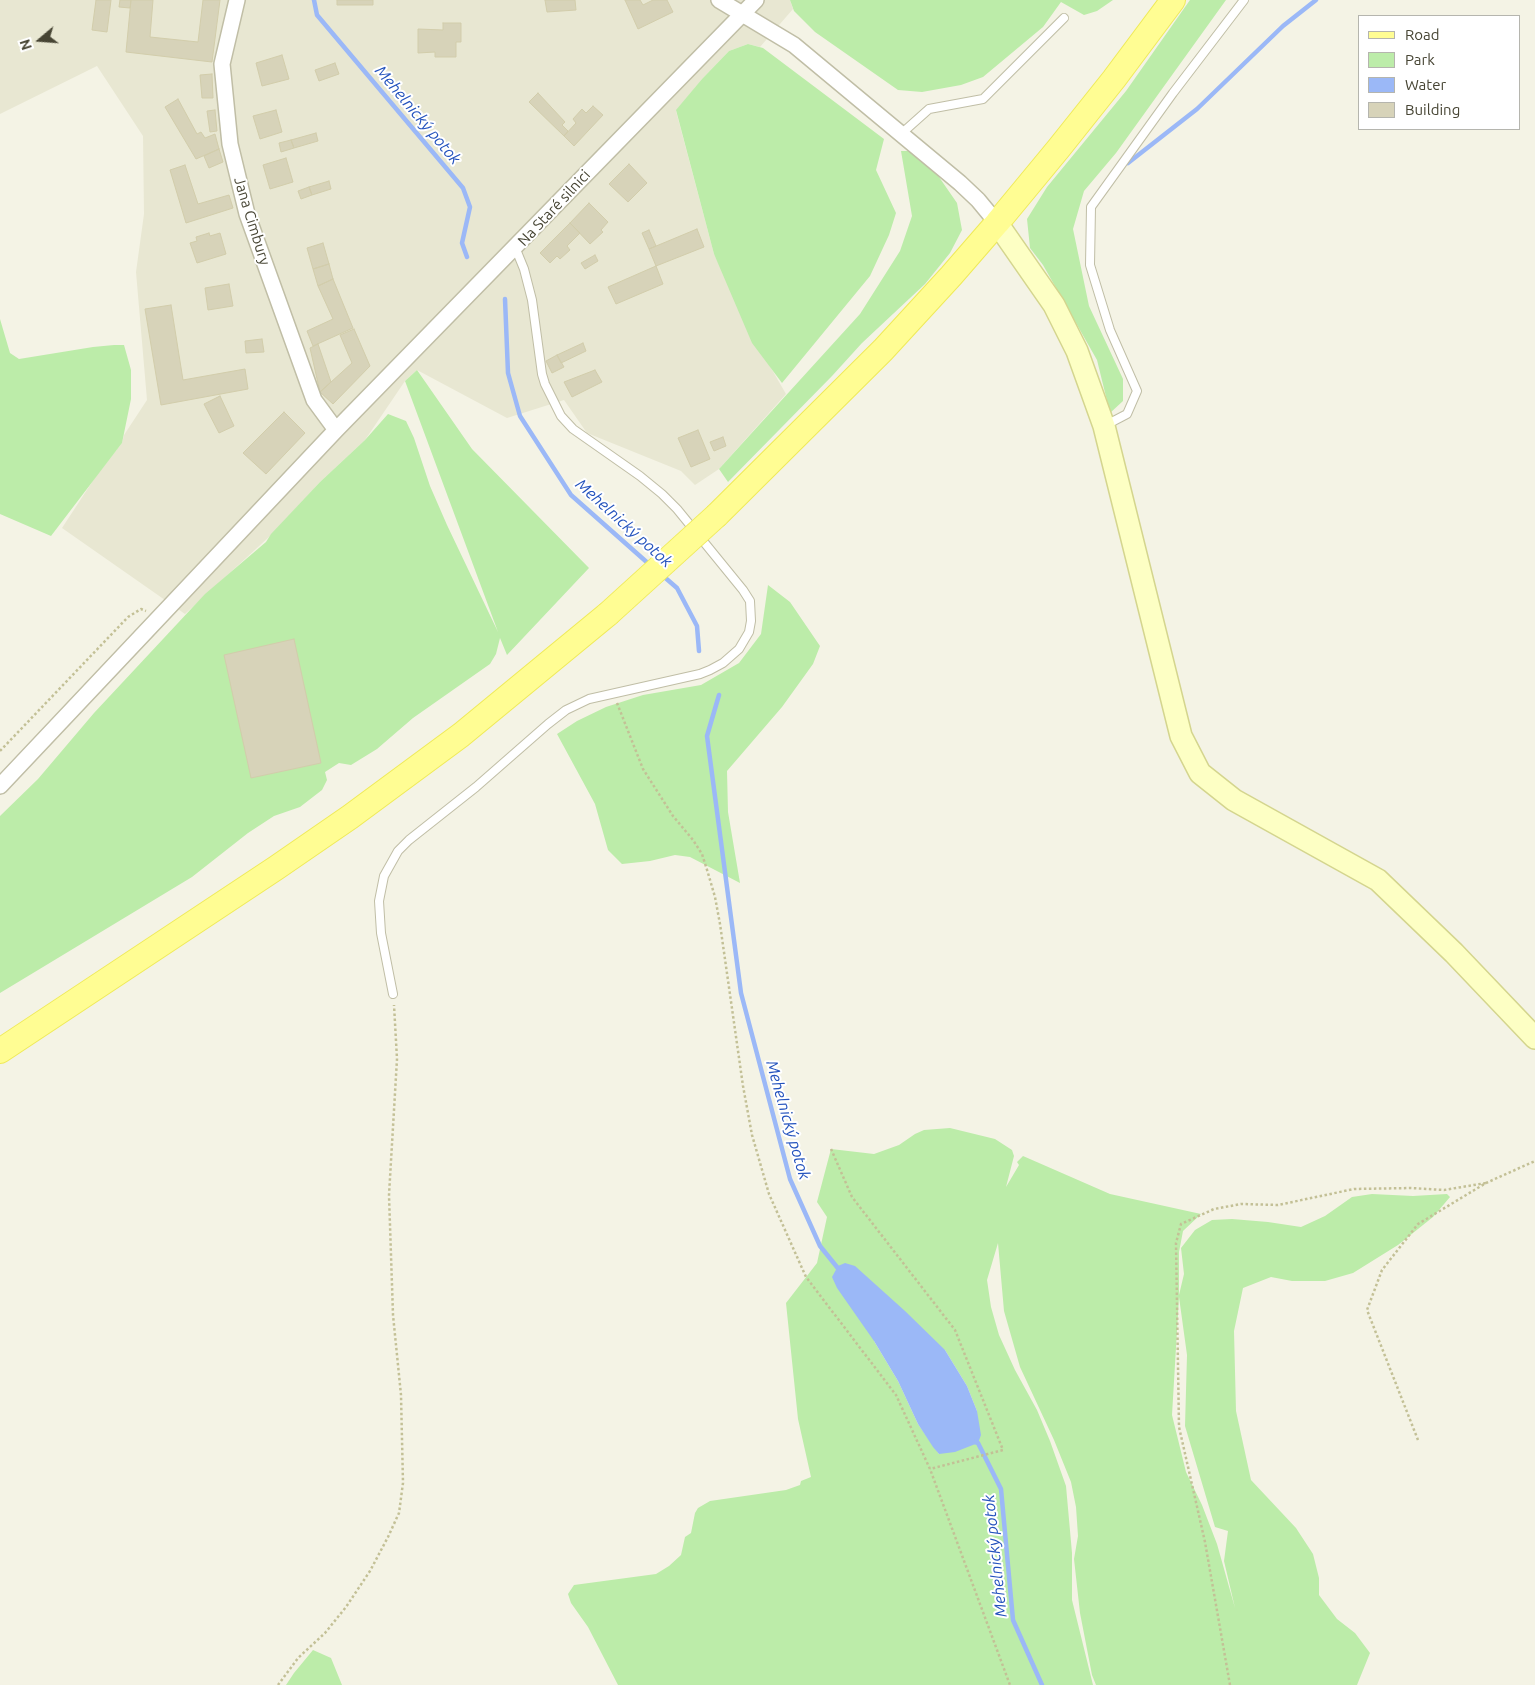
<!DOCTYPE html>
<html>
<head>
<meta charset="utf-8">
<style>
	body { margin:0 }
	#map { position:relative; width:1535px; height:1685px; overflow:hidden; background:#f4f3e5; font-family:Ubuntu,sans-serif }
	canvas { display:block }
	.legend { position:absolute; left:1358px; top:15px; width:162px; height:115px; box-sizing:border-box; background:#fff; border:1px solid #b5b5ae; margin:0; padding:6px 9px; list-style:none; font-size:15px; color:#474534 }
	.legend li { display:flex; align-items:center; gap:10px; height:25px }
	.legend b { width:25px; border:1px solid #b5b5ae }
	.north { position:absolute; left:15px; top:15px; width:50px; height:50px; -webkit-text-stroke:4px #fff; paint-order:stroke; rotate:252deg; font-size:14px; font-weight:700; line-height:20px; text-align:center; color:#474534 }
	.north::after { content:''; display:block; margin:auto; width:18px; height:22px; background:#474534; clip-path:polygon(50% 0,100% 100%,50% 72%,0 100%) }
</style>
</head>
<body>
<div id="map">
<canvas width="1535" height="1685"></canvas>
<ul class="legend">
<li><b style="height:6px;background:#fffd93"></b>Road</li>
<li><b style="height:14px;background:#bceca9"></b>Park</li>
<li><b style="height:14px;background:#9bb8f7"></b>Water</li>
<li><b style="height:14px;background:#d7d3b9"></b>Building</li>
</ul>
<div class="north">N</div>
</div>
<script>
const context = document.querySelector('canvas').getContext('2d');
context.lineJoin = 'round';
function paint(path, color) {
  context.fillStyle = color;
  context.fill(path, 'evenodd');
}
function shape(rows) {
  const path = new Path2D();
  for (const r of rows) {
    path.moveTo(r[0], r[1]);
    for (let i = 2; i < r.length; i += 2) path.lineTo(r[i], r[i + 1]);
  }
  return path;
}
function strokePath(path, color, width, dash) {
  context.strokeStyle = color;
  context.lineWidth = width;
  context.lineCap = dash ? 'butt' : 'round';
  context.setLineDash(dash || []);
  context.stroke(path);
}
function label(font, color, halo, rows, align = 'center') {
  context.font = font + ' Ubuntu,sans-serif';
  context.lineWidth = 4;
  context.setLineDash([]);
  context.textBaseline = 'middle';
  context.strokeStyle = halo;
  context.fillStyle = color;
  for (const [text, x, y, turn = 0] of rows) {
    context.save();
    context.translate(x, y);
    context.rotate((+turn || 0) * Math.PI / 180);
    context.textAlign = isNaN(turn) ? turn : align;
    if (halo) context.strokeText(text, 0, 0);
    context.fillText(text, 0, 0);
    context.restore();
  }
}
const residential = shape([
	[0,0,790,0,793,9,760,47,748,44,729,51,702,79,676,111,714,254,771,368,786,394,719,469,695,485,681,471,587,433,564,400,507,418,417,370,405,381,365,440,320,482,270,536,185,614,62,528,96,476,122,443,124,435,147,400,136,272,144,214,143,136,97,66,0,114]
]);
const green = shape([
	[790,0,1113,0,1097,11,1084,15,1061,2,1043,27,983,77,961,85,922,92,898,90,815,32,794,11],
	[1190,0,1226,0,1116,153,1084,191,1073,229,1089,306,1123,379,1123,401,1110,413,1097,360,1043,265,1030,248,1027,219,1047,187,1126,91],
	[748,44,763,48,884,139,876,170,896,213,889,235,870,276,782,383,752,343,714,254,676,110,702,79,729,51],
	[901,151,921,151,957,203,962,230,950,253,925,284,862,343,832,376,728,482,719,469,860,314,900,251,912,216],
	[0,319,10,353,19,359,93,347,114,345,124,345,131,370,131,399,122,443,51,536,0,514],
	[417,370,472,449,589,568,507,655,500,638,496,654,490,664,413,718,377,749,351,765,339,763,325,772,327,780,322,790,300,807,274,816,248,833,192,877,0,993,0,816,38,779,94,713,205,594,266,542,271,534,320,482,365,440,388,414,406,421,414,438,430,486,447,525,498,632,405,381],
	[768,585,790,602,820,646,813,664,782,707,727,771,728,812,740,883,690,857,675,855,650,861,622,864,608,850,595,804,557,734,577,721,606,707,643,695,701,685,739,663,761,634],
	[950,1128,995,1139,1012,1150,1014,1156,1006,1187,1019,1165,1017,1162,1023,1156,1110,1194,1201,1214,1183,1231,1179,1252,1179,1295,1184,1274,1181,1248,1195,1230,1212,1220,1232,1219,1268,1222,1301,1227,1325,1216,1352,1197,1372,1194,1413,1196,1447,1194,1450,1197,1433,1217,1398,1245,1353,1273,1325,1281,1292,1281,1271,1277,1243,1288,1234,1331,1236,1411,1251,1480,1296,1528,1313,1554,1319,1578,1319,1595,1337,1619,1355,1633,1370,1653,1357,1685,1096,1685,1092,1675,1080,1613,1074,1559,1078,1536,1076,1507,1071,1482,1054,1440,1020,1367,1004,1311,998,1243,987,1280,991,1307,999,1335,1015,1370,1037,1410,1050,1441,1066,1486,1072,1553,1072,1600,1093,1685,618,1685,588,1627,571,1603,568,1594,574,1585,656,1574,669,1566,681,1555,685,1537,691,1533,695,1513,698,1508,710,1501,786,1490,800,1485,801,1481,811,1477,798,1419,786,1303,817,1263,827,1217,817,1202,831,1149,874,1154,899,1145,915,1134,924,1130],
	[1179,1297,1187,1355,1185,1426,1215,1527,1228,1531,1224,1561,1235,1608,1217,1544,1202,1505,1186,1472,1172,1415],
	[874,1341,945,1350,967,1386,977,1411,939,1454,918,1424,898,1381],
	[313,1650,331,1658,342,1685,286,1685,294,1673]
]);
const water = shape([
	[845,1263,855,1266,905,1311,945,1350,967,1386,977,1411,981,1435,978,1443,955,1452,939,1454,933,1447,918,1424,898,1381,874,1341,837,1288,832,1277,838,1266]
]);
const stream = shape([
	[314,0,317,15,463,188,470,207,462,243,467,257],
	[1128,163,1197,109,1283,26,1316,0],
	[505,299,508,373,520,416,571,495,650,565],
	[662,575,677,588,697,626,699,651],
	[719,695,707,736,741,993,790,1179,820,1246,841,1272],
	[975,1442,978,1443,1001,1489,1013,1620,1042,1685]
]);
const building = shape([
	[96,0,111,0,107,32,92,30,96,0],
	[120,0,131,0,130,8,119,7,120,0],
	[131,0,153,0,150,37,198,42,203,0,220,0,212,62,126,52,131,0],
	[337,0,373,0,373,5,337,5,337,0],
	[545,0,575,0,576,10,547,12,545,0],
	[625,0,640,0,643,5,653,0,667,0,673,12,638,29,625,0],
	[443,23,461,23,461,42,456,42,456,57,435,57,435,52,418,53,418,29,443,30,443,23],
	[282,55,289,79,262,86,256,63,282,55],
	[335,63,339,74,319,81,315,70,335,63],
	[212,74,213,98,202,98,200,75,212,74],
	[538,93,565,122,562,125,568,131,564,136,529,102,538,93],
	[178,99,197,134,201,132,205,138,215,134,219,149,196,159,165,107,178,99],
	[593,106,603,115,574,146,564,136,576,123,573,119,582,109,586,113,593,106],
	[215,110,217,131,210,132,207,111,215,110],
	[276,110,282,132,260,139,253,116,276,110],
	[316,133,318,141,294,148,291,140,316,133],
	[291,140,294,148,281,152,279,143,291,140],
	[219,149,223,162,209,168,204,156,219,149],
	[286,158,293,182,270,189,263,165,286,158],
	[629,164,647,183,628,202,609,184,629,164],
	[185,165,198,204,229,195,233,208,186,223,170,170,185,165],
	[329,181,331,189,312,195,309,187,329,181],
	[309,187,312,195,301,199,298,191,309,187],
	[589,203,608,222,601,230,603,232,590,244,570,223,589,203],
	[570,223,580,233,567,246,570,250,560,259,557,256,550,263,540,253,570,223],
	[697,229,704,247,656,266,649,249,697,229],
	[649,230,656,246,649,249,642,233,649,230],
	[209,233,210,236,220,233,226,254,197,263,190,243,197,241,196,237,209,233],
	[323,243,329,264,313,269,307,248,323,243],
	[595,255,598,261,585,269,581,263,595,255],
	[329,264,333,279,318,286,313,269,329,264],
	[656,266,663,284,616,304,608,287,656,266],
	[333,279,353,328,313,346,307,331,333,319,318,286,333,279],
	[229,284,233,306,208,310,205,288,229,284],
	[171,305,183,380,245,369,248,389,161,405,145,309,171,305],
	[354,329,370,366,333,404,320,392,352,363,340,335,354,329],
	[262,339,264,352,246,353,245,341,262,339],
	[583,343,586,351,561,363,557,355,583,343],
	[318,344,331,382,320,392,310,348,318,344],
	[557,355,564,367,552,373,546,361,557,355],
	[595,370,602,382,572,397,564,382,595,370],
	[220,396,234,426,219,433,204,404,220,396],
	[284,412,305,433,266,474,243,453,284,412],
	[698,430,710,459,691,467,678,438,698,430],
	[723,437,726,446,714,451,710,442,723,437],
	[294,639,321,763,251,778,224,655,294,639]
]);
const path = shape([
	[617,703,643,769,673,816,693,840,702,854,708,873,715,897,720,924,743,1086,752,1135,769,1194,806,1277,896,1395,930,1469,1010,1685],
	[0,751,128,617,141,609,146,611],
	[831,1149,852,1197,955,1330,1003,1450,930,1469],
	[1418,1440,1367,1310,1382,1270,1418,1224,1486,1183,1535,1161],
	[278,1685,298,1658,325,1633,346,1607,370,1571,388,1537,399,1513,403,1483,401,1395,393,1315,389,1195,397,1059,394,1005],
	[1230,1685,1205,1542,1179,1427,1176,1243,1181,1224,1214,1209,1241,1204,1278,1205,1354,1189,1411,1188,1444,1190,1486,1183]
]);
const lane = shape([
	[901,134,929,109,983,99,1064,18],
	[1106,425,1127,414,1137,391,1110,330,1090,265,1091,207,1173,93,1244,0],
	[393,994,381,933,379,901,384,876,398,851,409,840,476,787,548,724,566,710,589,699,700,674,710,670,723,663,739,649,749,632,751,621,750,601,743,590,677,509,662,494,640,476,573,429,561,416,545,384,542,374,532,300,524,269,515,247]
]);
const street = shape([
	[237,0,222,64,230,144,247,214,314,400,336,430],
	[719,0,794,45,960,183,978,200,997,223],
	[0,786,336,430,756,0]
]);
const secondary = shape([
	[997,223,1054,305,1077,351,1104,426,1181,736,1200,773,1234,800,1378,880,1454,953,1535,1038]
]);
const primary = shape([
	[717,515,883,350,951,276,997,223,1059,148,1114,79,1173,0],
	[0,1051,276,868,350,817,461,735,608,614]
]);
const primaryBridge = shape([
	[608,614,717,515]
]);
const streetNames = [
	["Na Staré silnici",554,208,-47],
	["Jana Cimbury",252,221,73]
];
const waterNames = [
	["Mehelnický potok",418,115,50],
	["Mehelnický potok",624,523,42],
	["Mehelnický potok",788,1120,74],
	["Mehelnický potok",995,1556,-96]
];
paint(residential, '#e8e7d2');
paint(green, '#bceca9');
paint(water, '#9bb8f7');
strokePath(stream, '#9bb8f7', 4.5);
paint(building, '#d7d3b9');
strokePath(building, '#d2cdab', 1);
strokePath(lane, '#c0bea6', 10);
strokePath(street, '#c0bea6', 18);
strokePath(secondary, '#d4d58e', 24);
strokePath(primary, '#efea58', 26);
strokePath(path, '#c3c096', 2.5, [2.5, 2.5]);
strokePath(lane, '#fff', 8);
strokePath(street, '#fff', 15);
strokePath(secondary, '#fdffc4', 21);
strokePath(primary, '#fffd93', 24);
strokePath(primaryBridge, '#efea58', 26, []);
strokePath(primaryBridge, '#fffd93', 24);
label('15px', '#474534', '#fff', streetNames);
label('italic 16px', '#2352bd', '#fff', waterNames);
</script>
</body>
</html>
